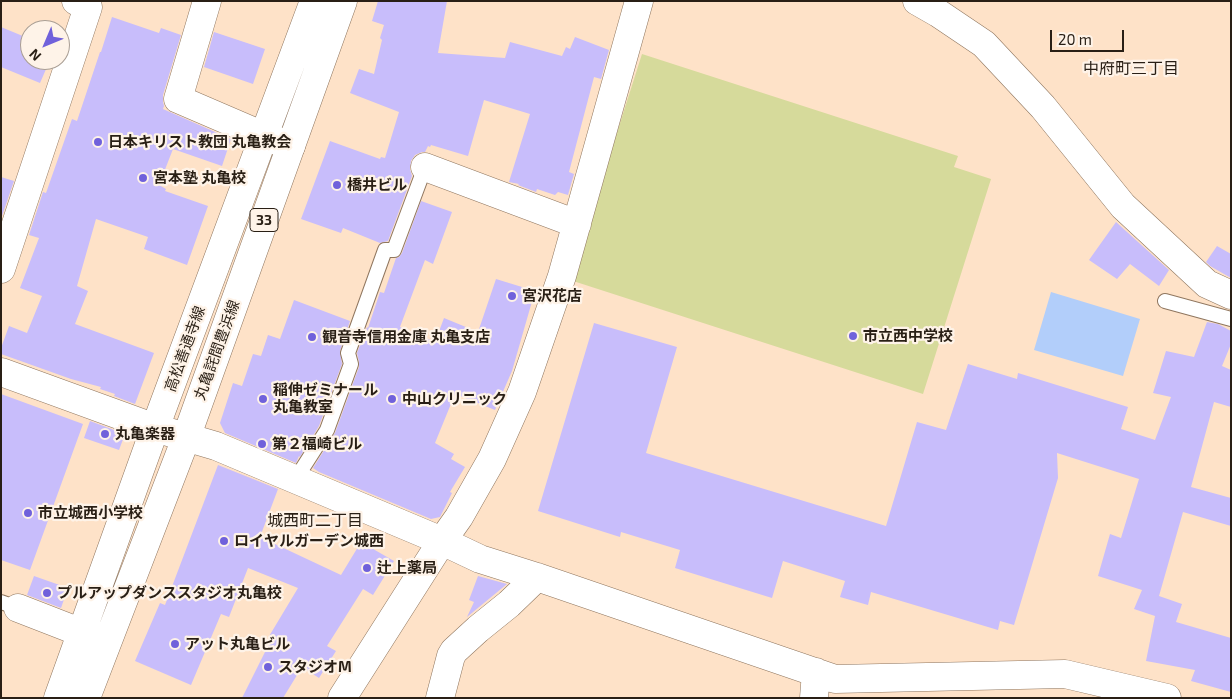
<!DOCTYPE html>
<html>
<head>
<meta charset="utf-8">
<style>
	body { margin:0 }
	#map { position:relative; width:1232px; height:699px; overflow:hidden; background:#fee2c8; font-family:"Exo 2",sans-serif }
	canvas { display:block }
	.frame { position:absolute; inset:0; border:2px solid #291f15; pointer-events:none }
	.north { position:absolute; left:20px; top:20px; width:50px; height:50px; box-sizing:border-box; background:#fef3e8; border:1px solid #a99e94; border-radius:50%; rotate:225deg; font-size:14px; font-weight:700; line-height:20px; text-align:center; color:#291f15 }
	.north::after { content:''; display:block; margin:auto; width:18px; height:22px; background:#7061db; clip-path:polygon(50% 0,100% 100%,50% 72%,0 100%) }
	.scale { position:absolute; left:1050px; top:30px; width:74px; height:22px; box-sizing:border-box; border:2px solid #291f15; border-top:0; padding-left:6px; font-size:15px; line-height:18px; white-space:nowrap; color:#291f15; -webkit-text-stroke:4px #fef3e8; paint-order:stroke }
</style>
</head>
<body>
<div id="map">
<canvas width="1232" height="699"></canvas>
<div class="frame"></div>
<div class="north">N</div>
<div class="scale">20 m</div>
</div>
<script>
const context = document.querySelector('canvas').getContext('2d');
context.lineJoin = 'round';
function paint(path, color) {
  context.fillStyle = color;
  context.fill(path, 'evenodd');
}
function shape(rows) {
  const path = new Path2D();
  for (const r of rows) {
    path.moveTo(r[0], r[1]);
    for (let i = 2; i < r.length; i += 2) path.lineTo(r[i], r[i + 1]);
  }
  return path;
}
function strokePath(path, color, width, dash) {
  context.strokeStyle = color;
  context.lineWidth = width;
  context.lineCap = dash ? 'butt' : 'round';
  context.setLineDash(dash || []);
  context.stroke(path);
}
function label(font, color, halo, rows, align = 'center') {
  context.font = font + ' "Exo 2","Noto Sans JP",sans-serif';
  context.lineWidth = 4.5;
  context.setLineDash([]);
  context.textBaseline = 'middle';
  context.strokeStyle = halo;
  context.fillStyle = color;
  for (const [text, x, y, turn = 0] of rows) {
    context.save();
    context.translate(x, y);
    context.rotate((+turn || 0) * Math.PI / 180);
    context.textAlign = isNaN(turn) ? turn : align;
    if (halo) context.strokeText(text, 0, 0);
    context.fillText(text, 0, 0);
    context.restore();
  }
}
const green = shape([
	[642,54,958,156,954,167,991,179,923,394,570,280]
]);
const water = shape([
	[1051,292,1140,319,1123,376,1034,350]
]);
const building = shape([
	[378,1,447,1,438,53,505,58,510,42,562,56,566,47,570,49,575,37,609,50,601,79,594,77,569,172,574,174,568,195,558,192,555,195,537,189,536,192,518,185,519,184,509,182,530,114,484,100,468,156,431,145,430,147,428,146,425,152,422,152,415,155,411,161,410,169,412,176,388,241,380,243,343,228,341,233,301,219,330,141,380,159,381,157,385,158,399,112,350,93,359,69,374,74,382,40,380,38,384,25,372,21],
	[112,17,159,33,161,28,181,35,163,95,163,102,164,106,163,109,231,139,222,166,173,149,159,185,166,189,165,191,208,206,187,265,144,249,148,237,96,219,77,286,88,291,75,324,154,353,135,404,114,396,115,394,100,389,101,387,71,379,1,354,1,348,9,326,27,333,42,296,20,288,39,238,29,235,43,192,46,193,72,119,77,121,100,52,101,52],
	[1,27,30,39,30,60,50,60,40,83,1,67],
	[214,32,265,49,253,84,204,67],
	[1,177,14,181,1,219],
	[421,201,452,212,433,264,425,260,400,327,435,342,444,318,478,332,496,279,535,291,512,371,495,410,455,394,435,443,454,454,451,459,465,467,450,492,452,493,440,517,431,519,319,472,313,468,335,433,359,367,359,362,357,353,367,327,368,328,380,292,384,293,396,258,399,257,402,253],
	[1116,222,1169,270,1159,286,1130,264,1117,279,1089,260],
	[1217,246,1231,254,1231,278,1210,266,1206,262],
	[294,300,350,321,340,351,342,364,319,426,300,457,299,456,296,463,225,433,220,423,233,383,242,386,253,354,261,356,268,335,280,339],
	[1207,322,1218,324,1231,331,1231,344,1222,366,1231,370,1231,407,1214,402,1191,487,1231,498,1231,526,1183,512,1159,596,1182,604,1176,622,1231,638,1231,692,1191,681,1195,670,1146,661,1155,616,1134,609,1142,590,1098,576,1110,534,1121,538,1139,479,1057,453,1058,478,1014,625,1000,621,998,630,871,592,868,605,840,597,845,581,783,561,772,598,675,568,680,550,621,532,620,537,538,511,594,323,677,347,646,453,886,526,917,422,946,430,968,364,1017,379,1018,373,1128,407,1121,429,1155,440,1171,397,1153,393,1166,351,1194,357],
	[1,394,83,424,30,570,1,560],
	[90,421,125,434,119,450,84,438],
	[218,465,278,489,260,537,341,575,361,542,394,561,373,595,363,589,327,646,336,651,319,678,302,667,283,698,242,698,271,640,268,638,298,588,248,568,229,617,221,614,191,685,135,661,160,603,165,605],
	[34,576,68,588,61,608,27,595],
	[478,576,507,584,467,617,474,602,469,600]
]);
const lane = shape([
	[1165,301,1231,319],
	[295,480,327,430,351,364,348,353,385,250,394,250,425,167],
	[1,602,18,608]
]);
const street = shape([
	[207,1,178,99,264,136,291,146],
	[917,1,938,13,984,44,1043,107,1123,206,1207,284,1231,295],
	[425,167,577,224],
	[1,269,88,7,76,1],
	[1,372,155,428,216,446,442,541,480,559,537,577,835,679,1065,674,1167,698],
	[18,608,103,641],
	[342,698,442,541,459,517,492,459,522,392,562,276,639,1],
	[440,698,451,656,454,651,478,629,509,604,537,577],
	[814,698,816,672]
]);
const primary = shape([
	[58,698,155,428,314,1],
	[86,698,186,438,343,1]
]);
const markers = [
	[98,142,5,"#7061db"],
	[143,178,5,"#7061db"],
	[337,185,5,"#7061db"],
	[512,296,5,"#7061db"],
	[853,336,5,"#7061db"],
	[312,337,5,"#7061db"],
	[263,399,5,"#7061db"],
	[392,399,5,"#7061db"],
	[105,434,5,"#7061db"],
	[262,444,5,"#7061db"],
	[28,513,5,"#7061db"],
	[224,541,5,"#7061db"],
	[367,568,5,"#7061db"],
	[47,593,5,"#7061db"],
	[175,644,5,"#7061db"],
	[268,667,5,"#7061db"]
];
const shields = [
	[264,220,28]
];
const shieldNames = [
	["33",264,220]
];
const poiNames = [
	["日本キリスト教団 丸亀教会",108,142],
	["宮本塾 丸亀校",153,178],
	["橋井ビル",347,185],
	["宮沢花店",522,296],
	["市立西中学校",863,336],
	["観音寺信用金庫 丸亀支店",322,337],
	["稲伸ゼミナール",273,390],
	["丸亀教室",273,407],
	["中山クリニック",402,399],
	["丸亀楽器",115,434],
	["第２福崎ビル",272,444],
	["市立城西小学校",38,513],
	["ロイヤルガーデン城西",234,541],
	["辻上薬局",377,568],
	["プルアップダンススタジオ丸亀校",57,593],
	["アット丸亀ビル",185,644],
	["スタジオM",278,667]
];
const streetNames = [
	["高松善通寺線",185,349,-70],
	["丸亀詫間豊浜線",217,350,-70]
];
const neighbourhoodNames = [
	["中府町三丁目",1131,69],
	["城西町二丁目",315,521]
];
paint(green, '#d6da9b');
paint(water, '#b2cefa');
paint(building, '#c8bdfb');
strokePath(lane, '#8f765f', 16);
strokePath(street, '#8f765f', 29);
strokePath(primary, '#8f765f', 29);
strokePath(lane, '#fff', 14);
strokePath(street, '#fff', 28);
strokePath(primary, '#fff', 28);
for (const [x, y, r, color] of markers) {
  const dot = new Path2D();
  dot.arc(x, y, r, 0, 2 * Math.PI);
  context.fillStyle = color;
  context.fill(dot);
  strokePath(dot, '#fef3e8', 2);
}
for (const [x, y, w] of shields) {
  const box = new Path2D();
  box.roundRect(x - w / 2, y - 11.5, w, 23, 4);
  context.fillStyle = '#fef3e8';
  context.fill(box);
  strokePath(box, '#291f15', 1);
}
label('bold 14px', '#291f15', null, shieldNames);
label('bold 15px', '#291f15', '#fef3e8', poiNames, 'left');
label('15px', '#291f15', '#fef3e8', streetNames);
label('16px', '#291f15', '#fef3e8', neighbourhoodNames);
</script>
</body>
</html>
